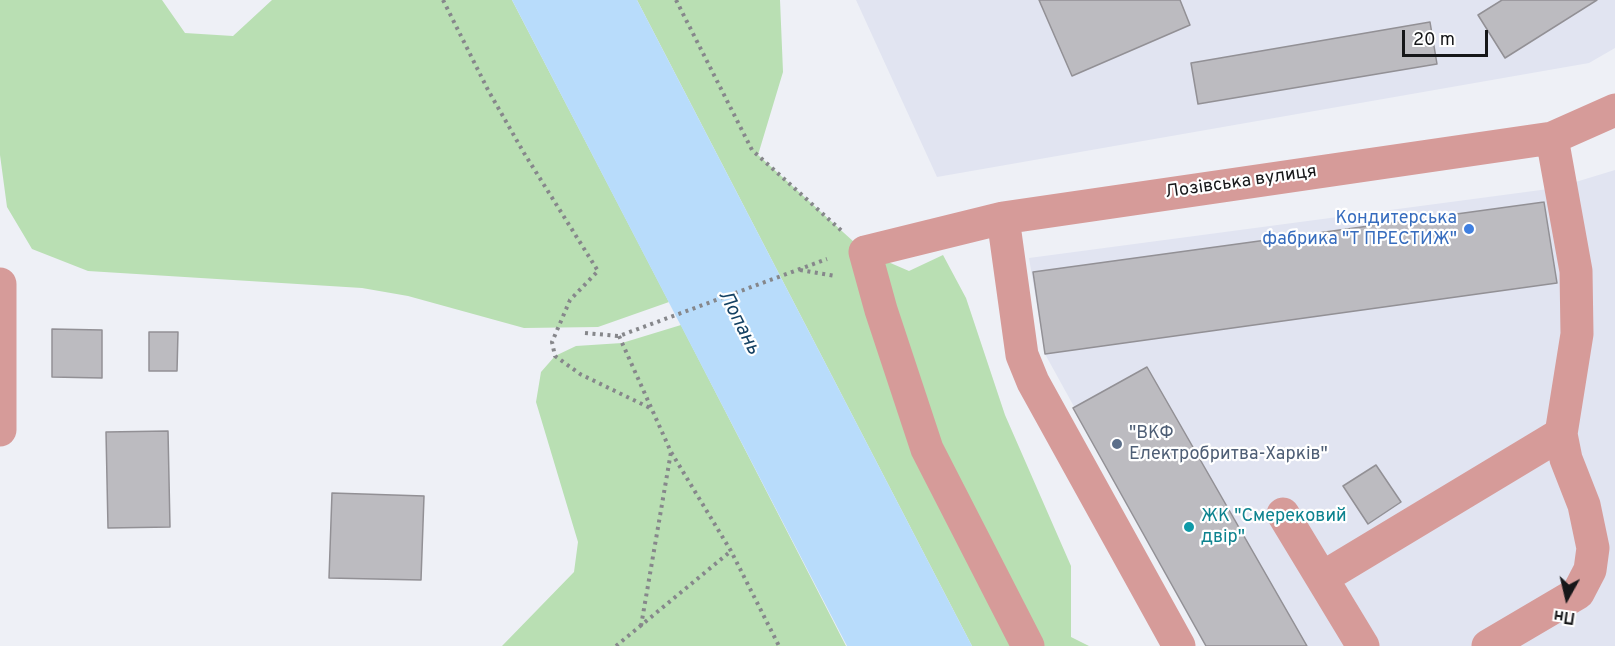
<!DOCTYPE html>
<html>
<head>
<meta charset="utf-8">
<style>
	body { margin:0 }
	#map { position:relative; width:1615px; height:646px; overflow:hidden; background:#eef0f6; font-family:Overpass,sans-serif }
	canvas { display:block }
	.north { position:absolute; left:1537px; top:568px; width:60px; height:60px; -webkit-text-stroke:4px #fff; paint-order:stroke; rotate:188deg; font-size:16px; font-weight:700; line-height:24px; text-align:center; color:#161719 }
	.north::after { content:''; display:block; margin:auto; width:21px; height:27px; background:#161719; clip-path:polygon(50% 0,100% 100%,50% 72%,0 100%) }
	.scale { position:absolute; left:1402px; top:30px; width:86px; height:27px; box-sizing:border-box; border:3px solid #161719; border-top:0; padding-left:8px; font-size:18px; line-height:21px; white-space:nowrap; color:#161719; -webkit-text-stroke:4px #fff; paint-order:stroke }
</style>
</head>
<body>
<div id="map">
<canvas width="1615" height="646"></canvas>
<div class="north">Пн</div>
<div class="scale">20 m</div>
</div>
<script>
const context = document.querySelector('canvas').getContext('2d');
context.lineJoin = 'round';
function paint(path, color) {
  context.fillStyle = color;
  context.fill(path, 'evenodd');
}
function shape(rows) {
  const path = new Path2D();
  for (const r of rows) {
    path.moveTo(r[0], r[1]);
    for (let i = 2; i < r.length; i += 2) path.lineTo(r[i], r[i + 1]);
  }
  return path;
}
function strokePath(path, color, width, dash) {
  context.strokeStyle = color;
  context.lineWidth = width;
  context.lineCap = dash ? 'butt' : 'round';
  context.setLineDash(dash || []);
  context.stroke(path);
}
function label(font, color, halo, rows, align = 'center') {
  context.font = font + ' Overpass,sans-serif';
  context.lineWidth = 4.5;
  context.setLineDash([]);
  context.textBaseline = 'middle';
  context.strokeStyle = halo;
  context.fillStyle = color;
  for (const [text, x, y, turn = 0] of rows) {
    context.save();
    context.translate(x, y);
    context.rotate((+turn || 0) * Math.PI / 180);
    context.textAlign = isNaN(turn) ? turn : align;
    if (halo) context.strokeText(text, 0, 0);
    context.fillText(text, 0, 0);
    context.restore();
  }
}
const built = shape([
	[856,0,1615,0,1615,48,1589,63,937,177],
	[1615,170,1615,646,1206,646,1045,354,1029,258,1556,188]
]);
const green = shape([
	[0,0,162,0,185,33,233,36,272,0,512,0,669,302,598,327,524,328,408,296,362,288,88,271,32,249,7,207,0,155],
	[637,0,780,0,783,72,758,155,865,252,909,271,943,255,966,298,1005,415,1071,566,1071,637,1089,646,972,646],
	[681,325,846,646,502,646,574,572,578,542,536,402,541,372,555,356,576,346,622,343]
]);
const water = shape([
	[512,0,637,0,972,646,847,646]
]);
const building = shape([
	[1039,0,1180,0,1190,25,1072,76,1039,0],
	[1502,0,1597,0,1505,58,1478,15,1502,0],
	[1430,22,1437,64,1198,104,1191,63,1430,22],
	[1544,202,1557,283,1045,354,1033,272,1544,202],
	[52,329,102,330,102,378,52,377,52,329],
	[149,332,178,332,177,371,149,371,149,332],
	[1147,367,1307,646,1206,646,1073,408,1147,367],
	[168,431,170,527,108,528,106,432,168,431],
	[1376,465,1401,502,1368,524,1343,486,1376,465],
	[332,493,424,496,421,580,329,578,332,493]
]);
const path = shape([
	[443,0,488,90,524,153,598,271,570,300,552,342,555,356,580,374,650,408],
	[676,0,752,150,843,232],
	[800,270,835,276],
	[585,333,619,336,827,259],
	[619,336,671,452,731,551,779,646],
	[641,626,671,452],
	[616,646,731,551]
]);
const minor = shape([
	[1003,218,1022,355,1033,382,1179,646],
	[0,284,0,430],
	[1283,514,1363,646],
	[1322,578,1561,434],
	[1028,646,927,449,881,310,865,252,1003,218,1552,138,1615,110],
	[1488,646,1578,593,1590,570,1593,548,1584,505,1566,459,1561,434,1577,334,1576,271,1552,138]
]);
const markers = [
	[1469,229,6,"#3f7fe0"],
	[1117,444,6,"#5c6f8a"],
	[1189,527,6,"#0f9aa8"]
];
const streetNames = [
	["Лозівська вулиця",1241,183,-8]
];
const shopNames = [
	["Кондитерська",1457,219],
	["фабрика \"Т ПРЕСТИЖ\"",1457,240]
];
const serviceNames = [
	["\"ВКФ",1129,434],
	["Електробритва-Харків\"",1129,455]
];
const cultureNames = [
	["ЖК \"Смерековий",1201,517],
	["двір\"",1201,538]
];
const waterNames = [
	["Лопань",738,323,63]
];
paint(built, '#e1e4f1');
paint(green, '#b9dfb3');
paint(water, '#b8dcfb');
paint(building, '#bcbbc0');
strokePath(building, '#929095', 1.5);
strokePath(path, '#86878b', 4, [3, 4.5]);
strokePath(minor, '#d69b99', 33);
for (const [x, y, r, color] of markers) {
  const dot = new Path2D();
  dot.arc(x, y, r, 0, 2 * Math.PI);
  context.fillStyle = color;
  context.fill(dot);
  strokePath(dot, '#fff', 2);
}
label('18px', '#161719', '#fff', streetNames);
label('18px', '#366cbe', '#fff', shopNames, 'right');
label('18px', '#4e5e75', '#fff', serviceNames, 'left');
label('18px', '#0d838f', '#fff', cultureNames, 'left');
label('italic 20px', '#144163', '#fff', waterNames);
</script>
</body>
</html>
